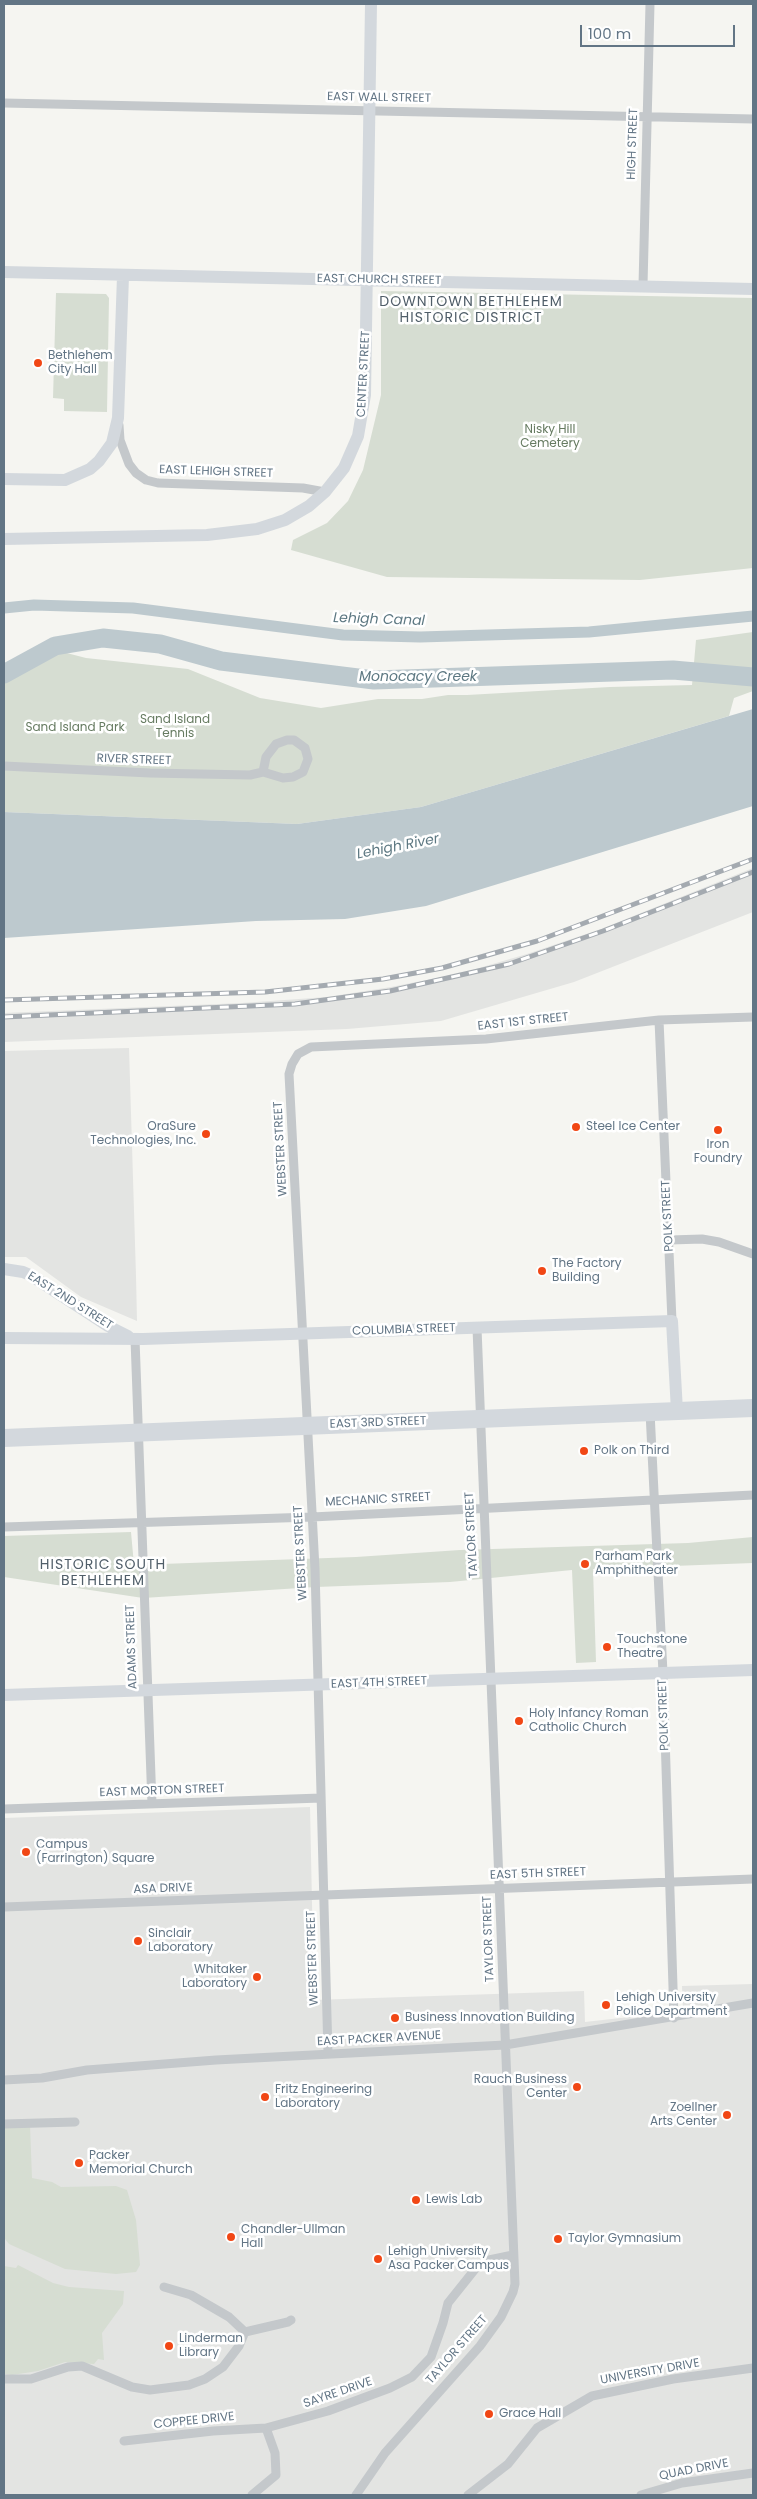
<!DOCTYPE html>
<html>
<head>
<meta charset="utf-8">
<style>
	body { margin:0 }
	#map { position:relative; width:757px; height:2499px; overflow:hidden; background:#f5f5f1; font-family:Poppins,sans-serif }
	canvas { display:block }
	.frame { position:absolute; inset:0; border:5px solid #627585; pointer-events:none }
	.scale { position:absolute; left:580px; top:25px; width:155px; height:22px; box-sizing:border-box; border:2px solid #627585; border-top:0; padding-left:6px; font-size:15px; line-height:18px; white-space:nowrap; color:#627585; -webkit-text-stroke:4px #fff; paint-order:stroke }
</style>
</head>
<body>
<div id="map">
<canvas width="757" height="2499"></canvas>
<div class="frame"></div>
<div class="scale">100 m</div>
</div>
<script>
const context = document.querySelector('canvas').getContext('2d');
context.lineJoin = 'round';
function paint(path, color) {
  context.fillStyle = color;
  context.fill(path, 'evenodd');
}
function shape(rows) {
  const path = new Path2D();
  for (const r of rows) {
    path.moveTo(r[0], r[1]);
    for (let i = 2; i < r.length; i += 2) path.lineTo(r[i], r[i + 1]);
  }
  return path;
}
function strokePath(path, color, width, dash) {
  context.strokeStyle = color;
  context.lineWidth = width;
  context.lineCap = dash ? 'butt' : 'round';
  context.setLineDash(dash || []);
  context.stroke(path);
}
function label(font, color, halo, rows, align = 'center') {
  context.font = font + ' Poppins,sans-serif';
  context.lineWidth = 5;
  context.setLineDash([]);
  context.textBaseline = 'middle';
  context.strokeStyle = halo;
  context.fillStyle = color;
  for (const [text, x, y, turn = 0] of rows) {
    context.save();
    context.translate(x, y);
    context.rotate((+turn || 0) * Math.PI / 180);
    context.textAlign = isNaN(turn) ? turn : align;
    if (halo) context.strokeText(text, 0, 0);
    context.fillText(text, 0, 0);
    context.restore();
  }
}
const built = shape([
	[753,868,753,912,574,982,441,1021,347,1029,4,1042,4,1013,242,1003,327,997,391,987,462,973,527,954,601,929],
	[129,1048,136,1276,137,1321,81,1297,26,1257,4,1257,4,1051],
	[310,1807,314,2000,584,1991,585,2022,683,2011,682,1986,753,1984,753,2495,4,2495,4,1818]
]);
const green = shape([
	[381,291,753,298,753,568,640,580,387,577,291,550,293,540,327,523,348,501,363,470,381,395],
	[56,293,106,294,109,298,107,412,64,411,64,399,53,398],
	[753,632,753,691,734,698,729,716,421,807,297,824,4,812,4,675,55,650,86,658,188,669,260,698,321,708,378,699,422,699,448,695,467,695,610,687,692,685,696,640],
	[131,1532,134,1565,356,1557,460,1550,688,1543,753,1537,753,1563,593,1569,596,1662,576,1663,572,1570,450,1582,316,1587,143,1598,4,1577,4,1536],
	[30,2125,32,2178,52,2182,61,2187,116,2186,127,2190,136,2220,140,2265,136,2272,116,2274,65,2269,9,2244,5,2239,4,2126],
	[18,2265,53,2283,69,2287,124,2291,123,2304,102,2333,104,2360,98,2359,94,2364,65,2362,38,2371,12,2375,4,2374,4,2266,16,2268]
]);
const water = shape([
	[753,709,753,806,426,906,345,919,256,921,4,938,4,812,297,824,421,807]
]);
const canal = shape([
	[4,608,34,605,133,608,343,635,420,637,589,632,753,616]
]);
const river = shape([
	[4,674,55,646,103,638,160,644,221,661,374,680,673,670,753,677]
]);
const street = shape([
	[4,103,753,119],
	[643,285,650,4],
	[119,425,120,440,129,464,136,473,146,480,158,483,303,488,325,492],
	[4,766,150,773,250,775,263,772,283,778,293,777,303,772,308,759,305,748,294,740,287,740,276,744,266,757,263,772],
	[659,1020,672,1321],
	[670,1240,702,1239,719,1242,753,1254],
	[135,1339,152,1804],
	[650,1412,663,1673,674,2018],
	[4,1527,312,1517,753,1495],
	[4,1809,321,1798],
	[4,1907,753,1879],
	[328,2054,315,1569,289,1074,292,1064,298,1054,311,1047,486,1039,659,1020,753,1017],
	[4,2080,42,2078,87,2070,216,2060,505,2045,753,2003],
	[4,2124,75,2122],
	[164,2287,191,2295,229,2317,245,2332],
	[4,2379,31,2379,68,2367,82,2366,132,2387,150,2390,189,2385,205,2379,223,2367,239,2346,245,2332,288,2322,291,2320],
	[124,2441,213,2431,266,2428,328,2411,390,2388,412,2377,431,2357,443,2323,448,2303,476,2268,489,2260,513,2255],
	[252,2495,276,2475,275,2453,266,2428],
	[356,2495,385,2453,480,2346,501,2317,513,2292,515,2284,477,1328],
	[468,2495,508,2464,537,2428,592,2396,673,2379,753,2368],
	[641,2495,682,2483,753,2473]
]);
const secondary = shape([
	[4,272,753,289],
	[4,479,65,480,90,469,99,461,112,443,118,418,123,276],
	[4,539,207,535,257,529,285,520,309,506,325,492,344,468,358,436,365,395,371,4],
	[4,1269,23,1272,30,1275,108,1326,128,1336],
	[4,1338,143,1339,672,1321,677,1411],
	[4,1695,753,1670]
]);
const highway = shape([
	[4,1438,753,1408]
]);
const rail = shape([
	[4,1000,265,992,383,979,442,968,537,941,753,859],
	[4,1017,295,1004,390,991,509,964,603,931,753,872]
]);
const markers = [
	[38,363,5,"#f14715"],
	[576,1127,5,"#f14715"],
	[718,1130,5,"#f14715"],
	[206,1134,5,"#f14715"],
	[542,1271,5,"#f14715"],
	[584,1451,5,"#f14715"],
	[585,1564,5,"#f14715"],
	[607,1647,5,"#f14715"],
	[519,1721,5,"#f14715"],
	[26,1852,5,"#f14715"],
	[138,1941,5,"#f14715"],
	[257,1977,5,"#f14715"],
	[606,2005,5,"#f14715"],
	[395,2018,5,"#f14715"],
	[577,2087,5,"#f14715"],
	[265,2097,5,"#f14715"],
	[727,2115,5,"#f14715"],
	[79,2163,5,"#f14715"],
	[416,2200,5,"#f14715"],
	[231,2237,5,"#f14715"],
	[558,2239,5,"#f14715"],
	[378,2259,5,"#f14715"],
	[169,2346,5,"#f14715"],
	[489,2414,5,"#f14715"]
];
const streetNames = [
	["EAST WALL STREET",379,98,1],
	["HIGH STREET",633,144,-88],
	["EAST CHURCH STREET",379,280,1],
	["CENTER STREET",364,374,-87],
	["EAST LEHIGH STREET",216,472,2],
	["RIVER STREET",134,760,2],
	["EAST 1ST STREET",523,1022,-6],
	["WEBSTER STREET",281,1149,-93],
	["POLK STREET",668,1216,-93],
	["EAST 2ND STREET",70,1301,32],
	["COLUMBIA STREET",404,1330,-2],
	["EAST 3RD STREET",378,1423,-2],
	["MECHANIC STREET",378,1500,-3],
	["TAYLOR STREET",472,1535,-93],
	["WEBSTER STREET",301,1553,-93],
	["ADAMS STREET",132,1647,-92],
	["EAST 4TH STREET",379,1683,-2],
	["POLK STREET",664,1715,-92],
	["EAST MORTON STREET",162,1791,-2],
	["EAST 5TH STREET",538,1874,-2],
	["ASA DRIVE",163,1889,-2],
	["TAYLOR STREET",489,1939,-92],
	["WEBSTER STREET",313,1958,-92],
	["EAST PACKER AVENUE",379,2039,-3],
	["TAYLOR STREET",457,2350,-49],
	["UNIVERSITY DRIVE",650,2372,-10],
	["SAYRE DRIVE",338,2393,-19],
	["COPPEE DRIVE",194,2421,-6],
	["QUAD DRIVE",694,2470,-11]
];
const poiNames = [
	["Bethlehem",48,356],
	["City Hall",48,370],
	["OraSure",196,1127,"right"],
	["Technologies, Inc.",196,1141,"right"],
	["Steel Ice Center",586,1127],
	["Iron",718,1145,"center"],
	["Foundry",718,1159,"center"],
	["The Factory",552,1264],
	["Building",552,1278],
	["Polk on Third",594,1451],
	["Parham Park",595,1557],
	["Amphitheater",595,1571],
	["Touchstone",617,1640],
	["Theatre",617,1654],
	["Holy Infancy Roman",529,1714],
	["Catholic Church",529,1728],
	["Campus",36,1845],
	["(Farrington) Square",36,1859],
	["Sinclair",148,1934],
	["Laboratory",148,1948],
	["Whitaker",247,1970,"right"],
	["Laboratory",247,1984,"right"],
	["Lehigh University",616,1998],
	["Police Department",616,2012],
	["Business Innovation Building",405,2018],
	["Rauch Business",567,2080,"right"],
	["Center",567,2094,"right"],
	["Fritz Engineering",275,2090],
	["Laboratory",275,2104],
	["Zoellner",717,2108,"right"],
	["Arts Center",717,2122,"right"],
	["Packer",89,2156],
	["Memorial Church",89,2170],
	["Lewis Lab",426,2200],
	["Chandler-Ullman",241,2230],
	["Hall",241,2244],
	["Taylor Gymnasium",568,2239],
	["Lehigh University",388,2252],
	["Asa Packer Campus",388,2266],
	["Linderman",179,2339],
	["Library",179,2353],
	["Grace Hall",499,2414]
];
const parkNames = [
	["Nisky Hill",550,430],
	["Cemetery",550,444],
	["Sand Island",175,720],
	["Tennis",175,734],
	["Sand Island Park",75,728]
];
const neighbourhoodNames = [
	["DOWNTOWN BETHLEHEM",471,302],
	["HISTORIC DISTRICT",471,318],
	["HISTORIC SOUTH",103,1565],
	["BETHLEHEM",103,1581]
];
const waterNames = [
	["Lehigh Canal",379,620,2],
	["Monocacy Creek",418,677],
	["Lehigh River",398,847,-11]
];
paint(built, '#e3e4e2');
paint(green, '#d6ddd2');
paint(water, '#bdc9ce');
strokePath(canal, '#bdc9ce', 11);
strokePath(river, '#bdc9ce', 19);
strokePath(street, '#c4c8cb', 9);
strokePath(secondary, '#d3d8dd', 12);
strokePath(highway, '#d3d8dd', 18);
strokePath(rail, '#a4aab0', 5);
strokePath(rail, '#fff', 3, [9]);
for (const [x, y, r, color] of markers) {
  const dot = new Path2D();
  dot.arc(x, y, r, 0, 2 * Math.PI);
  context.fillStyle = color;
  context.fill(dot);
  strokePath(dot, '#fff', 2);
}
label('12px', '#627585', '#fff', streetNames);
label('12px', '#627585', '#fff', poiNames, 'left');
label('12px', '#667b61', '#fff', parkNames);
context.letterSpacing = '1px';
label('14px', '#505e69', '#fff', neighbourhoodNames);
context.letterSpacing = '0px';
label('italic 14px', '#5d7882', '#fff', waterNames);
</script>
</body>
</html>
